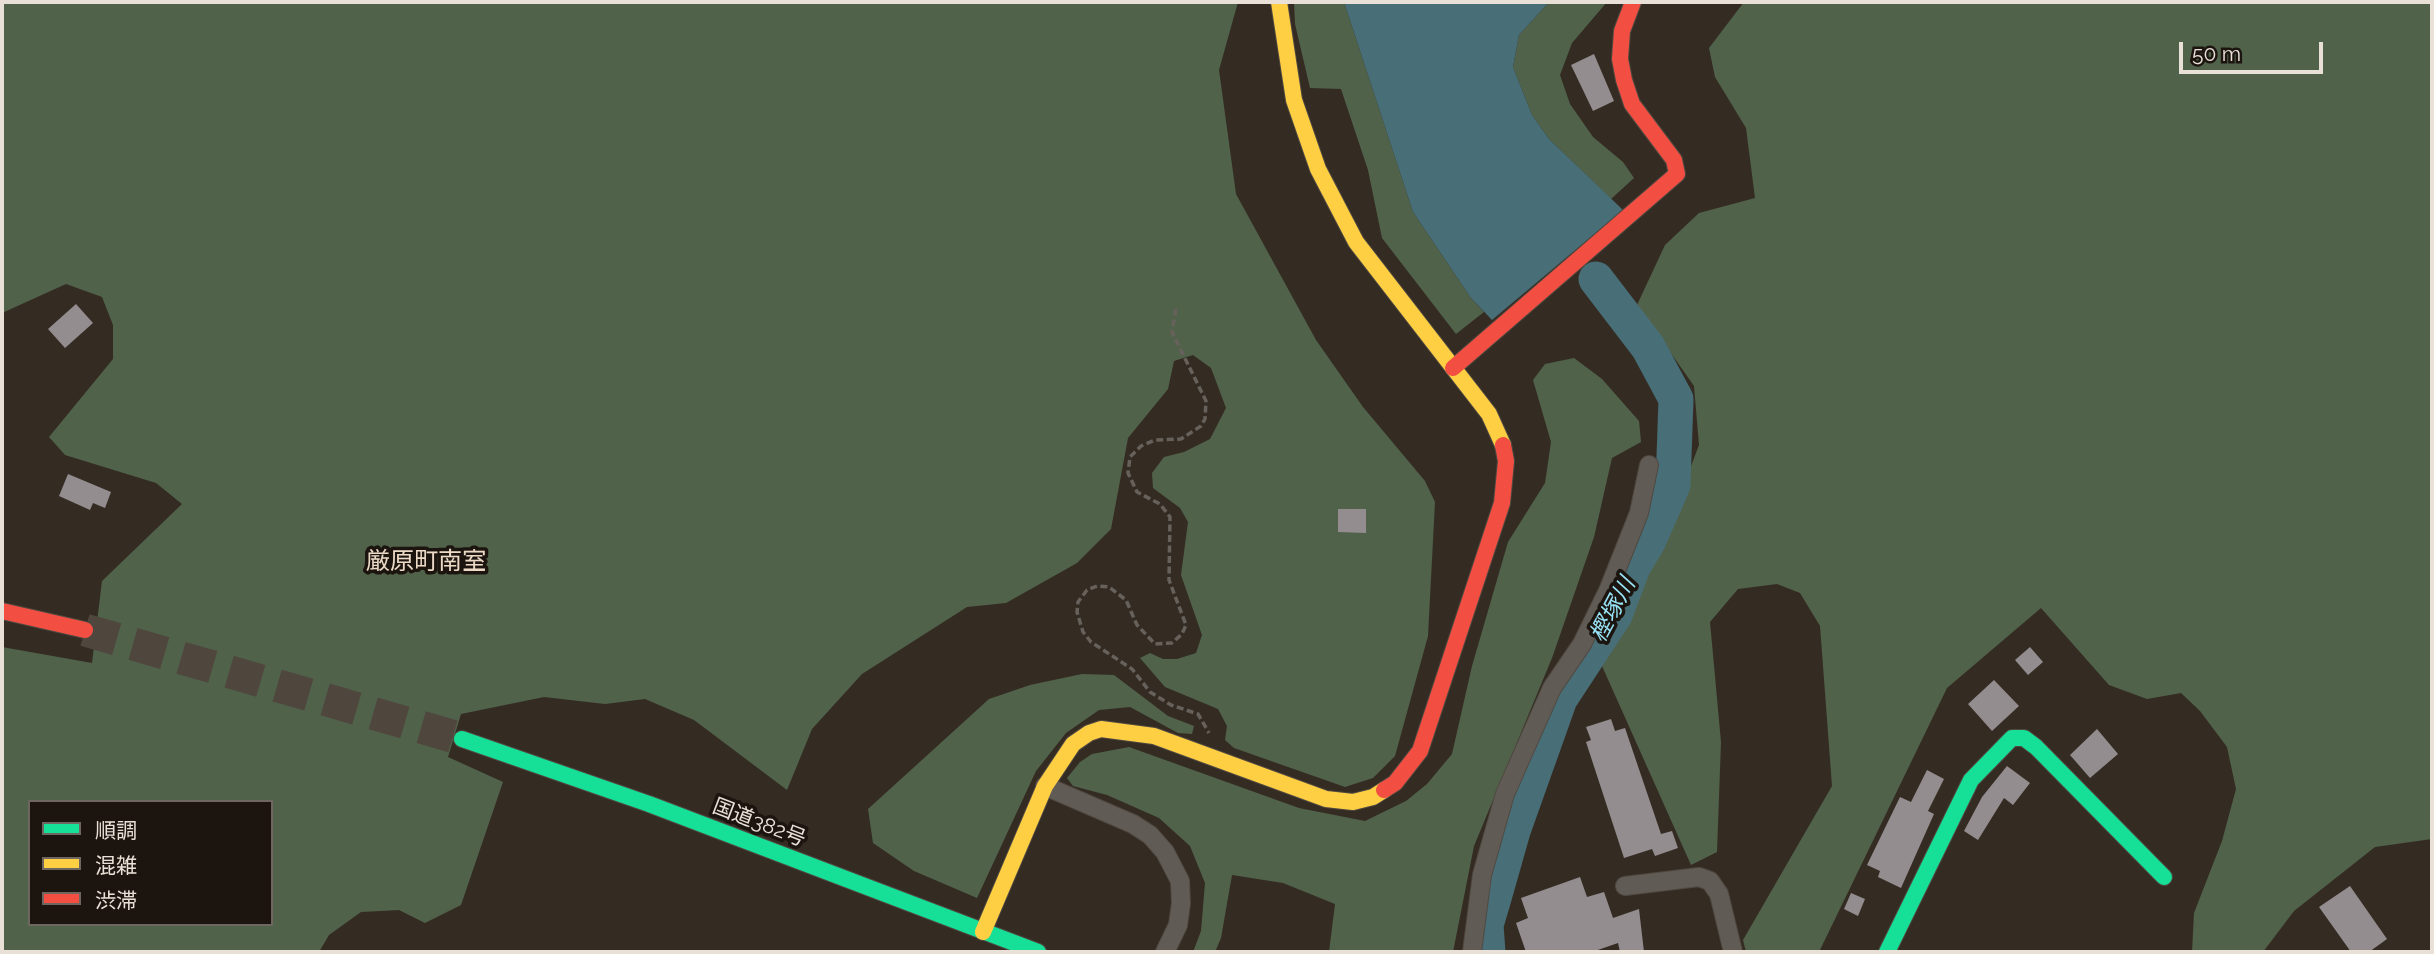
<!DOCTYPE html>
<html>
<head>
<meta charset="utf-8">
<style>
	body { margin:0 }
	#map { position:relative; width:2434px; height:954px; overflow:hidden; background:#342c23; font-family:Raleway,"Noto Sans JP",sans-serif }
	canvas { display:block }
	.frame { position:absolute; inset:0; border:4px solid #e9e0d7; pointer-events:none }
	.legend { position:absolute; left:28px; top:800px; width:245px; height:126px; box-sizing:border-box; background:#1c150f; border:2px solid #6e665f; margin:0; padding:9px 12px; list-style:none; font-size:21px; color:#e9e0d7 }
	.legend li { display:flex; align-items:center; gap:14px; height:35px }
	.legend b { width:35px; border:2px solid #6e665f }
	.scale { position:absolute; left:2179px; top:42px; width:144px; height:32px; box-sizing:border-box; border:4px solid #e9e0d7; border-top:0; padding-left:9px; font-size:21px; line-height:24px; white-space:nowrap; color:#e9e0d7; -webkit-text-stroke:5px #1c150f; paint-order:stroke }
</style>
</head>
<body>
<div id="map">
<canvas width="2434" height="954"></canvas>
<div class="frame"></div>
<ul class="legend">
<li><b style="height:9px;background:#16e098"></b>順調</li>
<li><b style="height:9px;background:#ffcf43"></b>混雑</li>
<li><b style="height:9px;background:#f24e42"></b>渋滞</li>
</ul>
<div class="scale">50 m</div>
</div>
<script>
const context = document.querySelector('canvas').getContext('2d');
context.lineJoin = 'round';
function paint(path, color) {
  context.fillStyle = color;
  context.fill(path, 'evenodd');
}
function shape(rows) {
  const path = new Path2D();
  for (const r of rows) {
    path.moveTo(r[0], r[1]);
    for (let i = 2; i < r.length; i += 2) path.lineTo(r[i], r[i + 1]);
  }
  return path;
}
function strokePath(path, color, width, dash) {
  context.strokeStyle = color;
  context.lineWidth = width;
  context.lineCap = dash ? 'butt' : 'round';
  context.setLineDash(dash || []);
  context.stroke(path);
}
function label(font, color, halo, rows, align = 'center') {
  context.font = font + ' Raleway,"Noto Sans JP",sans-serif';
  context.lineWidth = 7;
  context.setLineDash([]);
  context.textBaseline = 'middle';
  context.strokeStyle = halo;
  context.fillStyle = color;
  for (const [text, x, y, turn = 0] of rows) {
    context.save();
    context.translate(x, y);
    context.rotate((+turn || 0) * Math.PI / 180);
    context.textAlign = isNaN(turn) ? turn : align;
    if (halo) context.strokeText(text, 0, 0);
    context.fillText(text, 0, 0);
    context.restore();
  }
}
const forest = shape([
	[2,2,1238,2,1219,70,1236,194,1316,340,1363,407,1425,481,1435,502,1428,636,1395,756,1373,778,1345,787,1234,748,1225,740,1227,726,1218,709,1165,687,1140,658,1150,653,1163,659,1177,659,1196,653,1202,635,1181,575,1188,522,1180,508,1153,488,1152,473,1164,457,1184,452,1210,439,1226,408,1211,368,1193,355,1174,361,1168,389,1128,438,1111,529,1077,563,1006,603,967,607,862,674,812,729,787,790,694,720,645,699,605,704,544,697,461,714,448,757,503,782,461,905,425,923,399,910,361,912,329,935,319,952,2,952,2,647,92,663,102,581,182,504,156,483,65,455,49,437,113,359,113,325,102,297,66,284,2,313],
	[30,802,271,802,271,924,30,924],
	[1294,2,1344,2,1413,212,1471,298,1484,312,1456,334,1382,238,1368,170,1341,89,1310,88,1295,24],
	[1549,2,1607,2,1572,43,1560,75,1570,104,1593,137,1623,162,1634,178,1611,199,1549,139,1532,115,1513,67,1519,35],
	[1744,2,2432,2,2432,839,2375,847,2294,911,2263,952,2192,952,2194,913,2222,841,2236,789,2227,747,2200,711,2181,693,2147,699,2109,685,2041,608,1947,688,1819,952,1746,952,1743,940,1832,786,1820,626,1800,593,1777,584,1738,589,1710,622,1721,742,1717,852,1691,865,1602,666,1658,554,1699,445,1694,386,1637,305,1665,245,1699,213,1755,198,1746,128,1715,77,1709,48],
	[1574,358,1602,379,1639,421,1641,442,1612,458,1594,537,1552,658,1474,846,1453,952,1329,952,1335,904,1283,883,1232,875,1221,938,1215,952,1193,952,1201,931,1205,883,1190,846,1159,818,1107,795,1073,786,1067,778,1080,762,1092,754,1129,747,1299,808,1365,821,1406,801,1427,784,1452,754,1472,666,1508,542,1545,483,1551,442,1533,380,1545,364],
	[1082,674,1114,675,1168,716,1194,726,1192,734,1178,733,1130,707,1099,710,1066,733,1036,771,977,898,914,871,873,843,868,809,989,699,1030,685]
]);
const water = shape([
	[1344,2,1549,2,1519,35,1513,67,1532,115,1549,139,1623,210,1492,320,1471,298,1413,212]
]);
const river = shape([
	[1488,952,1486,925,1494,898,1513,831,1560,699,1615,615,1633,567,1649,540,1673,485,1676,399,1648,347,1596,279]
]);
const building = shape([
	[1594,54,1614,101,1593,111,1571,65],
	[76,304,93,323,65,348,48,329],
	[68,474,111,492,105,508,93,503,90,510,59,496],
	[1338,509,1366,509,1366,533,1338,532],
	[2030,647,2043,662,2028,675,2015,660],
	[1994,680,2019,706,1992,731,1968,704],
	[1611,719,1615,731,1625,728,1661,834,1672,831,1678,848,1655,856,1652,849,1624,858,1586,742,1591,740,1586,727],
	[2097,729,2118,754,2090,778,2070,755],
	[2007,766,2030,783,2013,805,2004,798,1978,840,1964,831,1982,797],
	[1927,770,1944,779,1928,811,1934,814,1901,888,1878,877,1880,871,1867,865,1900,797,1911,802],
	[1580,877,1587,897,1604,892,1613,918,1639,909,1644,952,1620,952,1618,943,1592,952,1526,952,1516,923,1528,918,1521,898],
	[2350,886,2387,939,2369,952,2351,952,2319,907],
	[1851,893,1865,899,1858,916,1844,909]
]);
const highwayTunnel = shape([
	[85,630,462,739]
]);
const path = shape([
	[1176,309,1172,332,1206,401,1205,419,1201,426,1181,439,1155,440,1141,446,1130,457,1128,473,1137,492,1160,504,1170,517,1169,580,1186,625,1182,634,1172,643,1155,644,1137,625,1126,600,1109,587,1097,586,1087,590,1078,602,1077,612,1083,632,1091,642,1132,669,1150,692,1171,705,1198,714,1209,733]
]);
const street = shape([
	[1045,786,1133,824,1150,835,1165,852,1180,881,1181,903,1178,925,1165,952],
	[1625,886,1699,877,1710,881,1719,894,1733,952],
	[1472,952,1482,875,1505,794,1552,688,1582,644,1608,591,1639,513,1649,465]
]);
const fast = shape([
	[462,739,649,804,1038,952],
	[1887,952,1971,780,2012,738,2024,738,2036,747,2164,877]
]);
const slow = shape([
	[1279,2,1294,100,1318,169,1356,242,1489,414,1503,445],
	[983,932,1045,786,1073,744,1089,733,1101,729,1154,736,1326,799,1353,802,1373,797,1384,790]
]);
const jam = shape([
	[1453,368,1677,174,1674,160,1632,104,1624,80,1620,59,1622,31,1633,2],
	[2,611,85,630],
	[1384,790,1395,783,1420,751,1502,503,1506,461,1503,445]
]);
const streetNames = [
	["国道382号",759,823,21]
];
const waterNames = [
	["樫塚川",1613,610,-62]
];
const quarterNames = [
	["厳原町南室",426,562]
];
paint(forest, '#51624a');
paint(water, '#486e77');
strokePath(river, '#486e77', 35);
paint(building, '#938d90');
strokePath(highwayTunnel, '#4f473e', 33, [33, 17]);
strokePath(street, '#504941', 20);
strokePath(fast, '#504941', 18);
strokePath(slow, '#504941', 18);
strokePath(jam, '#504941', 18);
strokePath(path, '#66615b', 3.5, [7, 3.5]);
strokePath(street, '#615b55', 18);
strokePath(fast, '#16e098', 16);
strokePath(slow, '#ffcf43', 16);
strokePath(jam, '#f24e42', 16);
label('21px', '#e9e0d7', '#1c150f', streetNames);
label('italic 23px', '#97e2f5', '#1c150f', waterNames);
label('24px', '#ecdac7', '#1c150f', quarterNames);
</script>
</body>
</html>
